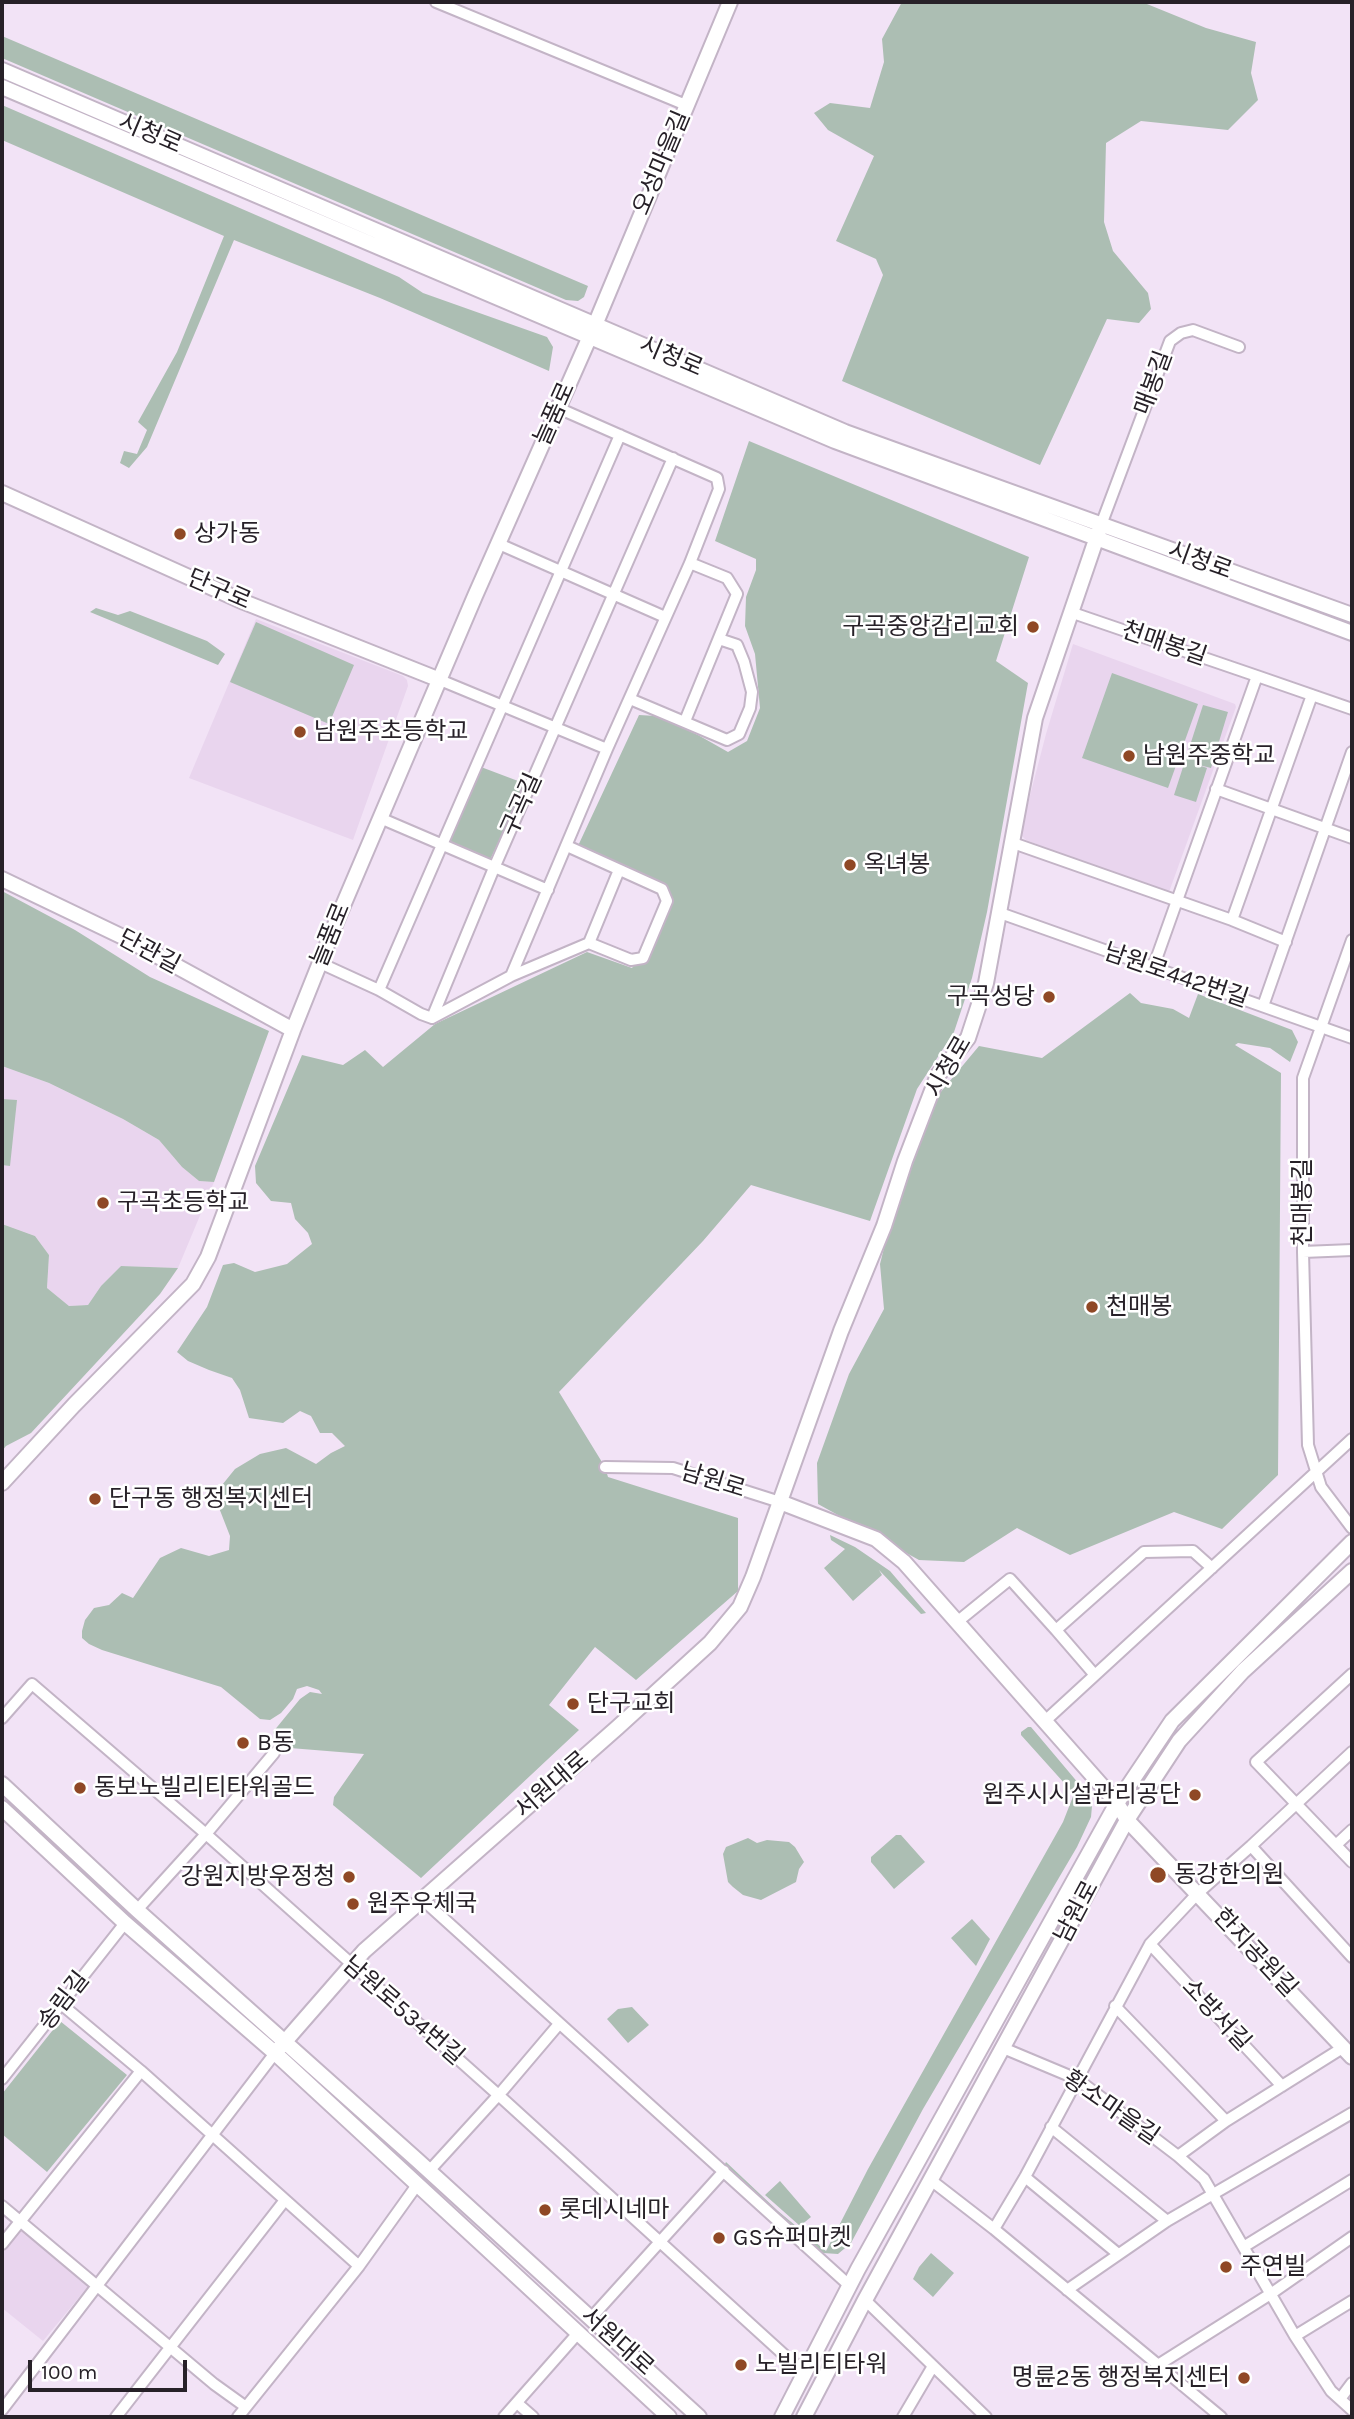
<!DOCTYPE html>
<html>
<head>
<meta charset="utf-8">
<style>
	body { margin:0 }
	#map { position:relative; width:1354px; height:2419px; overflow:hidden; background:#f2e3f6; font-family:Karla,sans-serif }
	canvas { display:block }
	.frame { position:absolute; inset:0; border:4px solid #272128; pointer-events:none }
	.scale { position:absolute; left:28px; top:2360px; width:159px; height:32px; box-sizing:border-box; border:4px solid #272128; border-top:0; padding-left:9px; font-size:21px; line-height:24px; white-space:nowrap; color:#272128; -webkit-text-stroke:5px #fff; paint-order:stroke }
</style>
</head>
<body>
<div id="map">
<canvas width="1354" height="2419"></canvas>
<div class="frame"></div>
<div class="scale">100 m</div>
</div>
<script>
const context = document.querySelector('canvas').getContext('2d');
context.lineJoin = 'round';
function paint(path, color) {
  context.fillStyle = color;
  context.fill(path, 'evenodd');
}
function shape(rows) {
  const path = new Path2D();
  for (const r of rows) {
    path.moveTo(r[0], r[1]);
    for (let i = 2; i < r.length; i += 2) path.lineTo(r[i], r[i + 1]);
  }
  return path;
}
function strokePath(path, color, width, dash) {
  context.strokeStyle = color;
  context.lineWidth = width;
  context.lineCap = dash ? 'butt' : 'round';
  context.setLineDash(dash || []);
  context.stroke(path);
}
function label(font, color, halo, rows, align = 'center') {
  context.font = font + ' Karla,"Noto Sans KR",sans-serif';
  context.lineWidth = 5;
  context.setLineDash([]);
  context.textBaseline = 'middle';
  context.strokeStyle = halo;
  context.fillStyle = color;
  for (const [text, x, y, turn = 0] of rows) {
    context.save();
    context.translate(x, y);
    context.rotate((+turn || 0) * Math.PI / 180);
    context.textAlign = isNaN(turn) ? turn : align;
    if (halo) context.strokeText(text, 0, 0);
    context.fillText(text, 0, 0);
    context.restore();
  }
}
const built = shape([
	[256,619,403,676,407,680,408,686,353,840,189,778],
	[1073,644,1235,704,1236,707,1169,892,1166,895,1026,840,1020,834,1046,734],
	[2,1066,49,1083,123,1119,159,1140,182,1167,199,1181,214,1182,178,1268,121,1266,101,1286,88,1305,69,1306,47,1288,49,1255,35,1236,2,1224],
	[23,2228,91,2283,43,2341,2,2308,2,2254]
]);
const green = shape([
	[902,2,1142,2,1206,28,1256,42,1251,73,1258,100,1228,130,1141,121,1106,143,1104,222,1113,251,1148,293,1151,309,1139,323,1107,319,1040,465,842,381,883,275,876,259,836,241,874,156,828,130,814,113,830,103,870,108,884,62,882,39],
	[2,36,588,286,584,297,578,301,566,300,2,58],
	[2,105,399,277,423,293,547,337,553,347,549,371,380,298,234,240,147,447,129,468,120,463,124,451,137,454,147,430,138,422,177,352,224,236,2,140],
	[749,441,1029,557,996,661,1028,683,987,912,972,978,954,1032,917,1089,870,1221,751,1185,703,1241,559,1392,605,1467,608,1477,738,1518,738,1591,636,1680,595,1647,549,1705,579,1730,421,1878,333,1805,334,1797,364,1754,290,1748,276,1740,273,1732,300,1699,310,1692,322,1694,319,1690,307,1686,297,1689,293,1699,281,1713,270,1720,260,1719,221,1687,102,1650,89,1644,82,1638,82,1631,85,1620,94,1608,109,1605,122,1593,133,1598,160,1558,181,1548,209,1556,229,1550,230,1536,214,1495,235,1469,260,1454,286,1448,316,1464,331,1453,345,1446,332,1433,320,1433,311,1416,300,1411,283,1423,249,1418,240,1390,232,1378,209,1370,188,1361,177,1352,207,1307,223,1265,234,1263,255,1272,287,1264,312,1244,308,1233,295,1219,291,1203,271,1201,256,1183,255,1166,302,1055,343,1065,365,1050,383,1067,435,1024,587,952,632,968,656,935,670,904,662,884,577,848,639,715,656,716,698,735,728,752,747,741,760,708,755,654,745,626,746,597,756,570,756,559,715,541],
	[96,608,118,615,130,611,207,641,225,654,218,665,90,612],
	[256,622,354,665,329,724,230,682],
	[1112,673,1198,704,1168,788,1082,758],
	[1203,705,1228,712,1211,768,1195,764,1207,768,1196,802,1174,795],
	[481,767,526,784,490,860,449,842],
	[2,891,75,930,150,977,269,1031,214,1182,199,1181,182,1167,159,1140,123,1119,49,1083,2,1066],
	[1130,993,1141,1003,1173,1009,1189,1018,1198,994,1292,1030,1298,1042,1290,1062,1270,1048,1238,1043,1235,1045,1281,1073,1278,1475,1222,1529,1174,1512,1070,1555,1017,1528,964,1562,919,1560,818,1504,817,1463,849,1374,884,1309,880,1264,889,1228,939,1094,979,1046,1042,1058],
	[2,1099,17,1100,10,1166,2,1165],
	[2,1224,35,1236,49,1255,47,1288,69,1306,88,1305,101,1286,121,1266,178,1268,160,1294,31,1433,6,1446,2,1451],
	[830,1535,855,1547,890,1571,926,1613,921,1614,879,1570,882,1575,853,1601,824,1568,845,1549,831,1540],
	[1028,1727,1031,1727,1090,1797,1092,1806,1091,1817,1077,1847,923,2109,851,2243,838,2254,823,2253,723,2168,726,2162,778,2211,826,2251,868,2169,1063,1822,1074,1794,1021,1735,1021,1732],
	[896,1835,901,1835,925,1862,894,1889,871,1862,871,1857],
	[748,1838,757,1843,767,1840,789,1842,795,1847,804,1862,799,1869,796,1882,761,1900,743,1895,733,1887,728,1882,723,1854,726,1847],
	[972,1919,990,1939,976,1966,951,1938],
	[632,2007,649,2025,628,2043,607,2019,618,2009],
	[60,2021,127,2075,47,2172,2,2134,2,2094],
	[780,2181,811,2217,800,2226,765,2195],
	[931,2253,954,2273,933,2297,913,2279,919,2267]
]);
const minor = shape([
	[436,2,686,105],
	[1101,525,1170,341,1181,333,1193,330,1239,347],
	[499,544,665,617],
	[1070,612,1257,676,1153,968],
	[1257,676,1352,709],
	[440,680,607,749],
	[630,699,727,740,739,734,750,708,752,692,744,662,737,645,719,639],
	[685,721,737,594,727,578,690,563],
	[1216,789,1352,838],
	[380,818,548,890],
	[1013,843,1232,920,1286,942],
	[567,846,662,889,667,901,643,958,631,960,589,943],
	[1000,913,1352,1038],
	[1232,920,1312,695],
	[1352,940,1303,1078,1303,1252,1308,1445,1321,1487,1352,1528],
	[320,963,379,990,421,1014,432,1018,511,976,589,943,619,870],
	[511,976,607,749,690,563,719,489,717,478,558,408],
	[379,990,620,435],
	[1263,1006,1352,752],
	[432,1018,494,868,673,458],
	[1303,1252,1352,1250],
	[605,1467,673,1468,780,1502],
	[957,1622,1010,1579,1056,1630],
	[1094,1674,1056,1630,1144,1552,1193,1551,1212,1568],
	[1352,1674,1256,1762,1352,1862],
	[2,1718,32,1684,206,1834,504,2100,792,2362,806,2371],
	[1045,1721,1352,1439],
	[1337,1844,1352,1830],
	[1251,1846,1352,1957],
	[422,1899,850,2286],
	[137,1910,206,1834,274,1753],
	[1150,1944,1282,2086],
	[61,2004,141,2071,359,2266],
	[1115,2006,1226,2121],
	[1003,2048,1077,2079,1178,2156,1204,2179,1295,2336,1331,2391,1352,2410],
	[2,2079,125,1923],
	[1051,2127,1167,2221],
	[1178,2156,1226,2121,1344,2047],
	[429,2171,503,2090,559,2024],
	[1025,2177,1117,2253],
	[932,2181,994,2229,1221,2417],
	[2,2206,214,2384,246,2407],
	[994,2229,1025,2177,1150,1944,1198,1893,1251,1846,1352,1752],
	[2,2244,141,2071],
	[1245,2246,1352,2180],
	[1067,2290,1167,2221,1352,2113],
	[865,2300,986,2417],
	[591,2318,724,2171],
	[1295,2336,1352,2301],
	[1158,2365,1272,2293,1352,2237],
	[1340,2399,1352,2383],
	[517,2403,533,2417],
	[2,2410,275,2053],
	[116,2417,285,2200],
	[238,2417,359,2266,417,2185],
	[504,2417,579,2332],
	[903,2417,933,2366]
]);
const tertiary = shape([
	[2,70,845,432,1352,615],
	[2,87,835,441,1352,633],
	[2,493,244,602,440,680],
	[2,879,125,938,293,1030],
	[2,1483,74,1405,193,1284,208,1257,293,1030,339,915,475,596,595,325,730,2],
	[780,1502,876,1539,904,1562,1117,1803,1127,1820,1352,2057],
	[2,1784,137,1910,417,2160,699,2417],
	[2,1808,125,1923,275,2053,669,2417],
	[275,2053,364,1951,618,1727,710,1643,740,1607,753,1577,841,1331,884,1226,905,1161,938,1075,968,1038,986,983,1035,718,1101,525],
	[782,2417,858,2269,1117,1803,1172,1721,1352,1542],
	[804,2417,865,2300,1127,1820,1179,1741,1243,1671,1352,1571]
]);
const markers = [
	[180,534,7,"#8f4825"],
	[1033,627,7,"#8f4825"],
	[300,732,7,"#8f4825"],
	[1129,756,7,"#8f4825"],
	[850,865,7,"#8f4825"],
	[1049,997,7,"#8f4825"],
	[103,1203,7,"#8f4825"],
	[1092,1307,7,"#8f4825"],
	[95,1499,7,"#8f4825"],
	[573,1704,7,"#8f4825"],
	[243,1743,7,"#8f4825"],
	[80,1788,7,"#8f4825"],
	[1195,1795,7,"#8f4825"],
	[1158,1875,9,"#8f4825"],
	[349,1877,7,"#8f4825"],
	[353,1904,7,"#8f4825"],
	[545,2210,7,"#8f4825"],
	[719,2238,7,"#8f4825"],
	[1226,2267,7,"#8f4825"],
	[741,2365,7,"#8f4825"],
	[1244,2378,7,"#8f4825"]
];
const streetNames = [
	["시청로",150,134,23],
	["오성마을길",662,163,-67],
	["시청로",671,357,23],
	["매봉길",1154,383,-70],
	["늘품로",555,414,-66],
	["시청로",1200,561,20],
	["단구로",219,590,23],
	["천매봉길",1164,644,19],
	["구곡길",522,805,-66],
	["늘품로",331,935,-68],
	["단관길",149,952,28],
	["남원로442번길",1176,976,19],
	["시청로",949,1067,-60],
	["천매봉길",1303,1202,-90],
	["남원로",713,1481,17],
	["서원대로",552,1785,-41],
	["남원로",1077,1912,-62],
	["한지공원길",1255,1953,47],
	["송림길",64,2001,-52],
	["남원로534번길",403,2011,41],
	["소방서길",1216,2015,47],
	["황소마을길",1111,2108,35],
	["서원대로",617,2342,42]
];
const poiNames = [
	["상가동",194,534],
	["구곡중앙감리교회",1019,627,"right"],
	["남원주초등학교",314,732],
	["남원주중학교",1143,756],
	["옥녀봉",864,865],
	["구곡성당",1035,997,"right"],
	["구곡초등학교",117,1203],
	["천매봉",1106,1307],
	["단구동 행정복지센터",109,1499],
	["단구교회",587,1704],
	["B동",257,1743],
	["동보노빌리티타워골드",94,1788],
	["원주시시설관리공단",1181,1795,"right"],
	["동강한의원",1174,1875],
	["강원지방우정청",335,1877,"right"],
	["원주우체국",367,1904],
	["롯데시네마",559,2210],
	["GS슈퍼마켓",733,2238],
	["주연빌",1240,2267],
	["노빌리티타워",755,2365],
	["명륜2동 행정복지센터",1230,2378,"right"]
];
paint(built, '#e9d5ee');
paint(green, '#acbeb3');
strokePath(minor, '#c3b4c6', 14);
strokePath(tertiary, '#c3b4c6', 18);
strokePath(minor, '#fff', 10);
strokePath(tertiary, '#fff', 14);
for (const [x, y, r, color] of markers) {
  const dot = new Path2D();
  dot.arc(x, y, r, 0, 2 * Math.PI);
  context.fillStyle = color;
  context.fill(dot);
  strokePath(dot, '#fff', 2.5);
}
label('24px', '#272128', '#fff', streetNames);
label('24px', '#272128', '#fff', poiNames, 'left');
</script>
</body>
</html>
